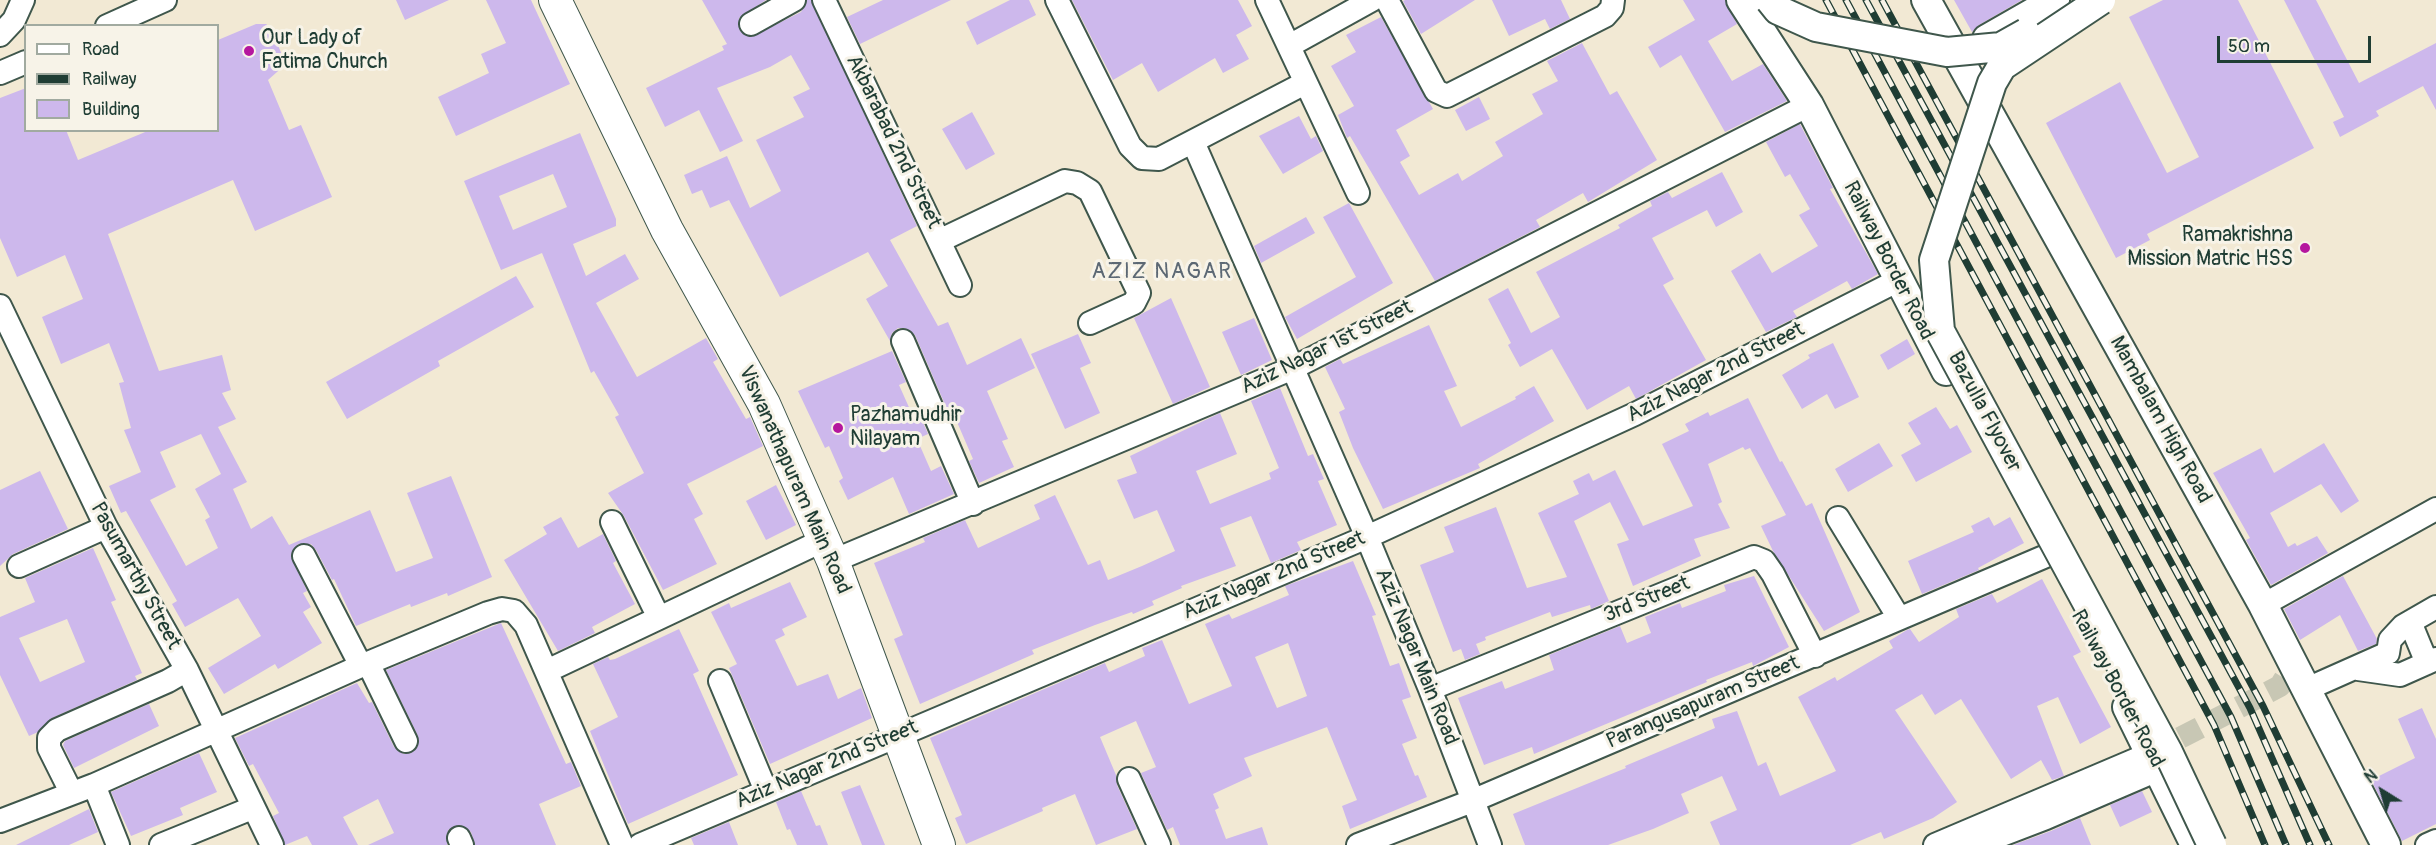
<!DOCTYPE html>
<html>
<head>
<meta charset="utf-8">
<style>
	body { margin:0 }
	#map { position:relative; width:2436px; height:845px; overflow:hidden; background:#f2e9d4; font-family:Pangolin,sans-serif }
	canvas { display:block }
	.legend { position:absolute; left:24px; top:24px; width:195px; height:108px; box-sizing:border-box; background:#f7f3e8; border:2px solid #a1aaa0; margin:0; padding:8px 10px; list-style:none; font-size:18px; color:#1f3d34 }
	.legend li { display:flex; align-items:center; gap:12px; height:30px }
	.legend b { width:30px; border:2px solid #a1aaa0 }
	.north { position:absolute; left:2352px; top:761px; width:60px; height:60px; -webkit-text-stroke:4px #f7f3e8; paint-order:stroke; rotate:323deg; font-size:16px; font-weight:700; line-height:24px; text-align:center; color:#1f3d34 }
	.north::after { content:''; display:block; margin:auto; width:21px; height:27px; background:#1f3d34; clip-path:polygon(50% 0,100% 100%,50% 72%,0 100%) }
	.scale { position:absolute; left:2217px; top:36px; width:154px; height:27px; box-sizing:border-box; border:3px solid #1f3d34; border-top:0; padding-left:8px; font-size:18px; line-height:21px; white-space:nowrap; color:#1f3d34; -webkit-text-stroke:4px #f7f3e8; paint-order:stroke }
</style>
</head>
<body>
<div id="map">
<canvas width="2436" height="845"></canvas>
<ul class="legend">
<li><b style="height:8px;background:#fff"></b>Road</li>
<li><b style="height:8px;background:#1f3d34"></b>Railway</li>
<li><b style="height:16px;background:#cdb8ec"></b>Building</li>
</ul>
<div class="north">N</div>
<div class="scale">50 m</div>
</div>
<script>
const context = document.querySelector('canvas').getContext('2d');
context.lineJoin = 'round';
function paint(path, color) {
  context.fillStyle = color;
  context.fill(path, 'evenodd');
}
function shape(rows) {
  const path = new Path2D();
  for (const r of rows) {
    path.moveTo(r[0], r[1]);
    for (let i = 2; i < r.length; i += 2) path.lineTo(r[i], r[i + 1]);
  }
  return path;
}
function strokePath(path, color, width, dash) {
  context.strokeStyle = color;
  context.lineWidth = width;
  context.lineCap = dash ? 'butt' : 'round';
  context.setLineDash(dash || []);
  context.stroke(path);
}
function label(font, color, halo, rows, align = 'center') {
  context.font = font + ' Pangolin,sans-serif';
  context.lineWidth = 6;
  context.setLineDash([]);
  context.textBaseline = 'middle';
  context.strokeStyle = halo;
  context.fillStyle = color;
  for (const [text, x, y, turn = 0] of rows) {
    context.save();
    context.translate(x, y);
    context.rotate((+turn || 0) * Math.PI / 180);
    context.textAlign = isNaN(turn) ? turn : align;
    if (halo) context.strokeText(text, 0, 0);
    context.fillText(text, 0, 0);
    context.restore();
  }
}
const building = shape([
	[396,0,449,0,405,20],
	[486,0,531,0,570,84,456,136,438,97,489,73,481,54,506,43],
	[702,0,766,0,739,18,740,31,751,37,801,12,807,0,811,0,917,226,890,240,938,326,948,322,967,365,1021,338,1035,368,987,391,1008,439,1002,441,1014,467,979,483,969,461,973,459,957,422,953,423,915,335,905,328,898,328,892,333,890,341,866,299,888,286,868,252,780,297,729,200,710,208,702,190,692,194,684,175,727,156,750,208,781,191,756,140,804,117,793,97,810,89,791,55,770,67,717,88,743,141,720,152,699,110,665,127,646,88,724,50,722,46,727,44],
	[883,0,951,0,860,44,847,17],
	[1010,0,1029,0,1036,15,977,45,966,22],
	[1072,0,1238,0,1252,26,1236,35,1249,59,1223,73,1215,58,1158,92,1142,63,1113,80],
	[1475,0,1421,34,1403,1,1405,0],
	[1492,0,1561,0,1570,19,1550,29,1545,19,1509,36],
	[1683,0,1725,0,1737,24,1708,41,1732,81,1763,64,1787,101,1725,132,1681,55,1660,68,1648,47,1695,20],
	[1954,0,2022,0,1979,25,1972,32],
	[2163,0,2238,0,2314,148,2147,234,2150,240,2116,258,2046,123,2120,82,2167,173,2199,157,2129,17],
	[2284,0,2316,0,2359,83,2436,43,2436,110,2423,86,2376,111,2379,116,2340,137,2333,122,2344,117],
	[1381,17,1433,109,1396,130,1410,156,1400,162,1419,195,1458,173,1462,181,1503,156,1495,142,1543,114,1532,94,1558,81,1547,61,1582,43,1610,95,1617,91,1657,160,1588,202,1583,193,1536,220,1540,227,1435,281,1350,136,1347,138,1338,115,1354,106,1331,66,1356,52,1346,35],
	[256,24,266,24,270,27,286,64,268,80,289,130,301,125,332,197,255,231,233,180,108,234,159,371,222,355,231,390,222,393,236,419,218,427,247,482,233,489,251,529,272,516,289,545,370,510,396,572,433,558,407,493,451,476,492,577,448,596,447,593,411,607,410,604,356,626,334,579,332,580,316,550,311,544,298,544,291,556,307,591,303,593,311,607,303,612,322,643,278,669,275,664,224,694,208,668,261,636,238,598,185,627,172,604,177,601,126,511,121,513,109,486,141,472,124,430,131,428,119,383,124,382,109,343,61,364,42,317,83,299,65,255,17,277,0,238,0,98,26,88,26,130,66,130,78,160,150,130,218,130,218,40],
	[201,434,221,474,195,489,210,517,205,520,218,548,186,566,150,500,176,487,160,452],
	[1479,97,1490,119,1466,131,1455,110],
	[972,112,995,154,966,170,942,129],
	[1299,116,1311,139,1316,136,1323,151,1283,174,1259,136],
	[1800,124,1833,188,1830,189,1878,274,1852,289,1847,281,1793,311,1797,317,1766,332,1731,271,1760,253,1772,273,1818,246,1799,215,1810,209,1790,174,1785,177,1766,142],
	[580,133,616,219,616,226,573,244,586,276,625,254,639,279,596,303,637,377,706,338,718,359,713,362,746,419,750,417,763,446,687,484,703,514,694,519,717,564,663,590,624,516,608,493,644,473,615,417,619,415,594,371,591,373,542,253,501,270,464,181],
	[553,174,567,207,513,230,499,196],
	[1722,172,1743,212,1716,227,1707,210,1652,238,1674,279,1663,285,1706,360,1636,399,1629,386,1587,410,1552,349,1520,367,1508,345,1511,343,1488,299,1508,288,1531,333,1560,317,1536,272,1620,228,1618,225,1652,206,1650,201,1668,192,1672,198],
	[1349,203,1393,283,1297,339,1285,317,1356,277,1323,217],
	[1306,217,1315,233,1261,263,1254,246],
	[516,276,534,307,438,361,440,366,347,419,326,382],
	[1171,298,1210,387,1173,404,1134,318],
	[1254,318,1272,360,1241,375,1222,332],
	[1429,325,1457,386,1444,391,1461,427,1516,399,1515,397,1534,386,1554,421,1478,464,1480,468,1383,509,1353,448,1339,412,1345,409,1325,367,1340,359,1343,364],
	[1078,334,1091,363,1080,368,1100,413,1065,429,1031,354],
	[1907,339,1915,354,1888,370,1880,355],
	[1833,343,1859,397,1835,409,1827,394,1802,409,1782,375,1810,358,1808,355],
	[892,351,906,382,899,385,912,414,918,411,928,434,917,439,931,471,941,466,954,494,909,514,893,477,848,500,839,481,843,478,829,446,825,448,798,391],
	[1280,388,1308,456,1313,454,1324,479,1318,481,1337,525,1297,542,1301,550,1271,563,1251,516,1220,528,1236,566,1181,586,1182,588,1152,601,1154,605,1133,614,1132,612,1095,625,1032,650,1034,654,920,704,894,639,903,635,874,563,925,542,923,538,965,520,978,548,1040,519,1034,505,1055,495,1088,565,1100,560,1108,580,1142,566,1175,551,1157,510,1134,519,1117,480,1137,473,1130,456,1220,413,1237,454,1196,471,1210,504,1271,479,1269,473,1279,468,1251,401],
	[1748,398,1780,462,1782,461,1806,506,1812,503,1860,612,1824,631,1773,551,1761,526,1786,515,1750,448,1745,450,1743,447,1708,464,1722,502,1718,504,1730,528,1694,539,1701,556,1633,586,1617,544,1629,540,1610,502,1574,521,1609,601,1591,609,1590,605,1552,617,1550,612,1485,637,1486,640,1476,644,1480,654,1465,660,1461,649,1453,652,1420,565,1454,552,1444,527,1496,507,1527,588,1567,577,1538,513,1579,494,1573,481,1589,473,1593,481,1615,470,1643,526,1693,506,1662,444,1689,431,1685,424,1708,412,1710,416],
	[1936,407,1950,429,1957,425,1972,452,1916,482,1901,455,1921,444,1908,423],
	[1879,443,1893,466,1848,492,1835,469],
	[2324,443,2359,501,2341,513,2321,484,2270,513,2288,547,2295,543,2297,546,2317,536,2328,553,2271,585,2246,540,2250,538,2213,473,2261,448,2274,473],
	[40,471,68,529,13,554,0,566,0,490],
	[776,485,796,525,766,540,746,501],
	[561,517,578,548,603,534,616,561,613,563,635,604,592,627,595,633,558,651,504,560,547,534,543,527],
	[1989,517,1994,526,2010,517,2024,543,1978,568,1979,570,1922,594,1908,561,1974,532,1971,526],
	[93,548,116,600,111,602,142,673,135,676,137,680,52,718,38,732,29,736,0,675,0,617,35,602,25,578],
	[67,619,85,662,40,682,19,638],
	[1353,561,1376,615,1372,616,1390,666,1399,663,1411,697,1402,700,1417,738,1402,744,1415,776,1418,775,1427,797,1350,829,1342,806,1357,800,1327,727,1244,758,1252,776,1213,794,1219,808,1215,810,1226,839,1262,827,1268,845,1180,845,1173,827,1167,830,1141,773,1156,767,1136,721,1100,737,1116,775,1117,785,1137,829,1096,845,1075,794,1042,808,1043,811,966,844,955,818,962,815,930,738,1105,663,1109,672,1145,656,1142,648,1162,640,1189,704,1232,686,1205,624,1229,614,1232,619,1289,595,1285,586],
	[1288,643,1307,696,1277,708,1255,657],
	[1754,576,1789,647,1753,666,1752,662,1706,680,1707,682,1534,754,1532,747,1484,765,1458,698,1502,681,1505,689,1554,670,1549,655,1620,626,1627,643,1651,633,1645,617,1680,603,1682,608,1726,591,1724,585],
	[2343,576,2377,639,2376,644,2358,651,2340,615,2300,640,2284,609],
	[2042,579,2081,652,2073,656,2111,727,2080,744,2058,697,2037,706,2064,776,2052,780,2041,760,2011,779,1961,699,1935,715,1922,694,1895,710,1957,802,1933,818,1884,839,1881,832,1850,845,1720,845,1710,822,1737,810,1722,776,1681,794,1689,813,1653,829,1608,845,1525,845,1513,814,1626,768,1625,766,1715,728,1712,719,1737,711,1758,766,1766,762,1780,796,1836,771,1798,697,1835,677,1837,681,1893,648,1889,641,1907,630,1910,629,1919,642,1959,617,1956,609,1992,594,1997,603],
	[790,582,807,617,782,629,785,635,775,640,797,686,828,674,838,699,861,688,872,718,770,764,729,668,737,664,711,612,729,603,731,608],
	[501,623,566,764,571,762,581,786,539,804,556,845,475,845,471,832,460,825,448,830,447,845,368,845,394,833,378,799,343,817,358,845,312,845,307,836,285,845,273,816,279,813,253,764,249,766,235,738,357,683,369,703,372,702,394,747,404,754,411,753,417,748,418,736,386,670],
	[679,629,699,671,693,674,738,775,628,824,590,731,618,717,593,664,608,657,610,660,615,659],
	[149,704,159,726,74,768,63,745,65,741],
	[2422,708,2436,739,2436,824,2402,841,2371,780,2415,758,2398,719],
	[199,753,217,792,180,808,183,815,131,836,111,792],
	[860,785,885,845,862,845,841,792],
	[801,791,816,826,820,825,828,845,797,845,790,829,787,830,776,802],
	[2142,791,2152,812,2120,827,2110,805],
	[89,809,98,832,69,845,16,845],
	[2080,818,2091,845,2013,845,2051,831],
	[729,822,738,845,694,845,691,838]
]);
const minorTunnel = shape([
	[2151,753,2280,686,2285,678,2284,673]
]);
const minor = shape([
	[824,0,960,285],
	[1057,0,1130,146,1142,158,1159,159,1305,83],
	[1267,0,1358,193],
	[1387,0,1436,91,1447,96,1605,16,1612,8,1613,0],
	[751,24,794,0],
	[107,26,165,0],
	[0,35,14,20,23,0],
	[1289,46,1372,0],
	[0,73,26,62],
	[1193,142,1367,537,1430,689,1490,845],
	[941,240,1065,181,1077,183,1090,191,1139,293,1134,303,1090,323],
	[0,306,106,527,187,670,272,845],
	[903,341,973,504],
	[1838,518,1899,618],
	[612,522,659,618],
	[304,556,361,666],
	[833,561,1293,368,1809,105],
	[19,566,106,527],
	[2263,605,2436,509],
	[2410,622,2427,663],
	[368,663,406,741],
	[2358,669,2400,675,2436,659],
	[547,671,824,540],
	[720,681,766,791],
	[1430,689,1754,557,1764,561,1773,574,1815,656],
	[2307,689,2388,653,2390,640,2403,626,2436,607],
	[1129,779,1159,845],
	[94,785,118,845],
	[71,792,49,748,49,738,57,730,168,681,187,670],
	[0,821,94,785,361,666,488,613,502,609,514,611,526,625,622,845],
	[1967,837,1986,841,2046,818,2160,769],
	[459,838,462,845],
	[161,845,252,808],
	[640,845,1367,537,1635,414,1897,281],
	[1358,845,1472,801,2046,556],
	[1935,845,2147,755],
	[2427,845,2436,841]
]);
const tertiary = shape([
	[1741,0,1809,105,1946,371],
	[1926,0,2263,605,2386,845],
	[1987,39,2055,0],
	[2127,707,2195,845]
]);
const secondary = shape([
	[555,0,667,230,764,404,833,561,939,845]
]);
const rail = shape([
	[1826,0,2214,725,2265,845],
	[1846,0,2231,717,2286,845],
	[1866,0,2250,708,2310,845],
	[1882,0,2263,706,2329,845]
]);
const tertiaryBridge = shape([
	[1770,0,1778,10,1816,27,1947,52,2001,47,2026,33],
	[2101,0,2002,66,1992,83,1934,260,1940,331,2168,752,2212,845]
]);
const markers = [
	[249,51,6,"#b5179e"],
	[2305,248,6,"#b5179e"],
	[838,428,6,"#b5179e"]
];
const poiNames = [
	["Our Lady of",261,39],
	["Fatima Church",261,63],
	["Ramakrishna",2293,236,"right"],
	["Mission Matric HSS",2293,260,"right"],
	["Pazhamudhir",850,416],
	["Nilayam",850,440]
];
const streetNames = [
	["Akbarabad 2nd Street",893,142,64],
	["Railway Border Road",1888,261,63],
	["Aziz Nagar 1st Street",1327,348,-26],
	["Aziz Nagar 2nd Street",1716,373,-27],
	["Bazulla Flyover",1984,412,62],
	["Mambalam High Road",2160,420,61],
	["Viswanathapuram Main Road",794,480,66],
	["Pasumarthy Street",135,576,61],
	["Aziz Nagar 2nd Street",1274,576,-23],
	["3rd Street",1647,600,-22],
	["Aziz Nagar Main Road",1416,657,68],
	["Railway Border Road",2117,689,62],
	["Parangusapuram Street",1703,703,-23],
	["Aziz Nagar 2nd Street",827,765,-23]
];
const neighbourhoodNames = [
	["AZIZ NAGAR",1162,272]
];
paint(building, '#cdb8ec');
strokePath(minorTunnel, '#c8c7b4', 22, [22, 11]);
strokePath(minor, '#3f574c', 26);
strokePath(tertiary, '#3f574c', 32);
strokePath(secondary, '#3f574c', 34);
strokePath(minor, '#fff', 22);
strokePath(tertiary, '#fff', 28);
strokePath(secondary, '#fff', 32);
strokePath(rail, '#1f3d34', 7);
strokePath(rail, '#f7f3e8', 4.5, [14]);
strokePath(tertiaryBridge, '#3f574c', 32, []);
strokePath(tertiaryBridge, '#fff', 28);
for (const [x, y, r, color] of markers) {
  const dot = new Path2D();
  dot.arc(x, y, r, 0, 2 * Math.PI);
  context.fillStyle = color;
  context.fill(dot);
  strokePath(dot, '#f7f3e8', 2);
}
label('21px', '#1f3d34', '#f7f3e8', poiNames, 'left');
label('21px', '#1f3d34', '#f7f3e8', streetNames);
context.letterSpacing = '1.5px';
label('22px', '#5c6874', '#f7f3e8', neighbourhoodNames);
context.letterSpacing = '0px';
</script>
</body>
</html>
